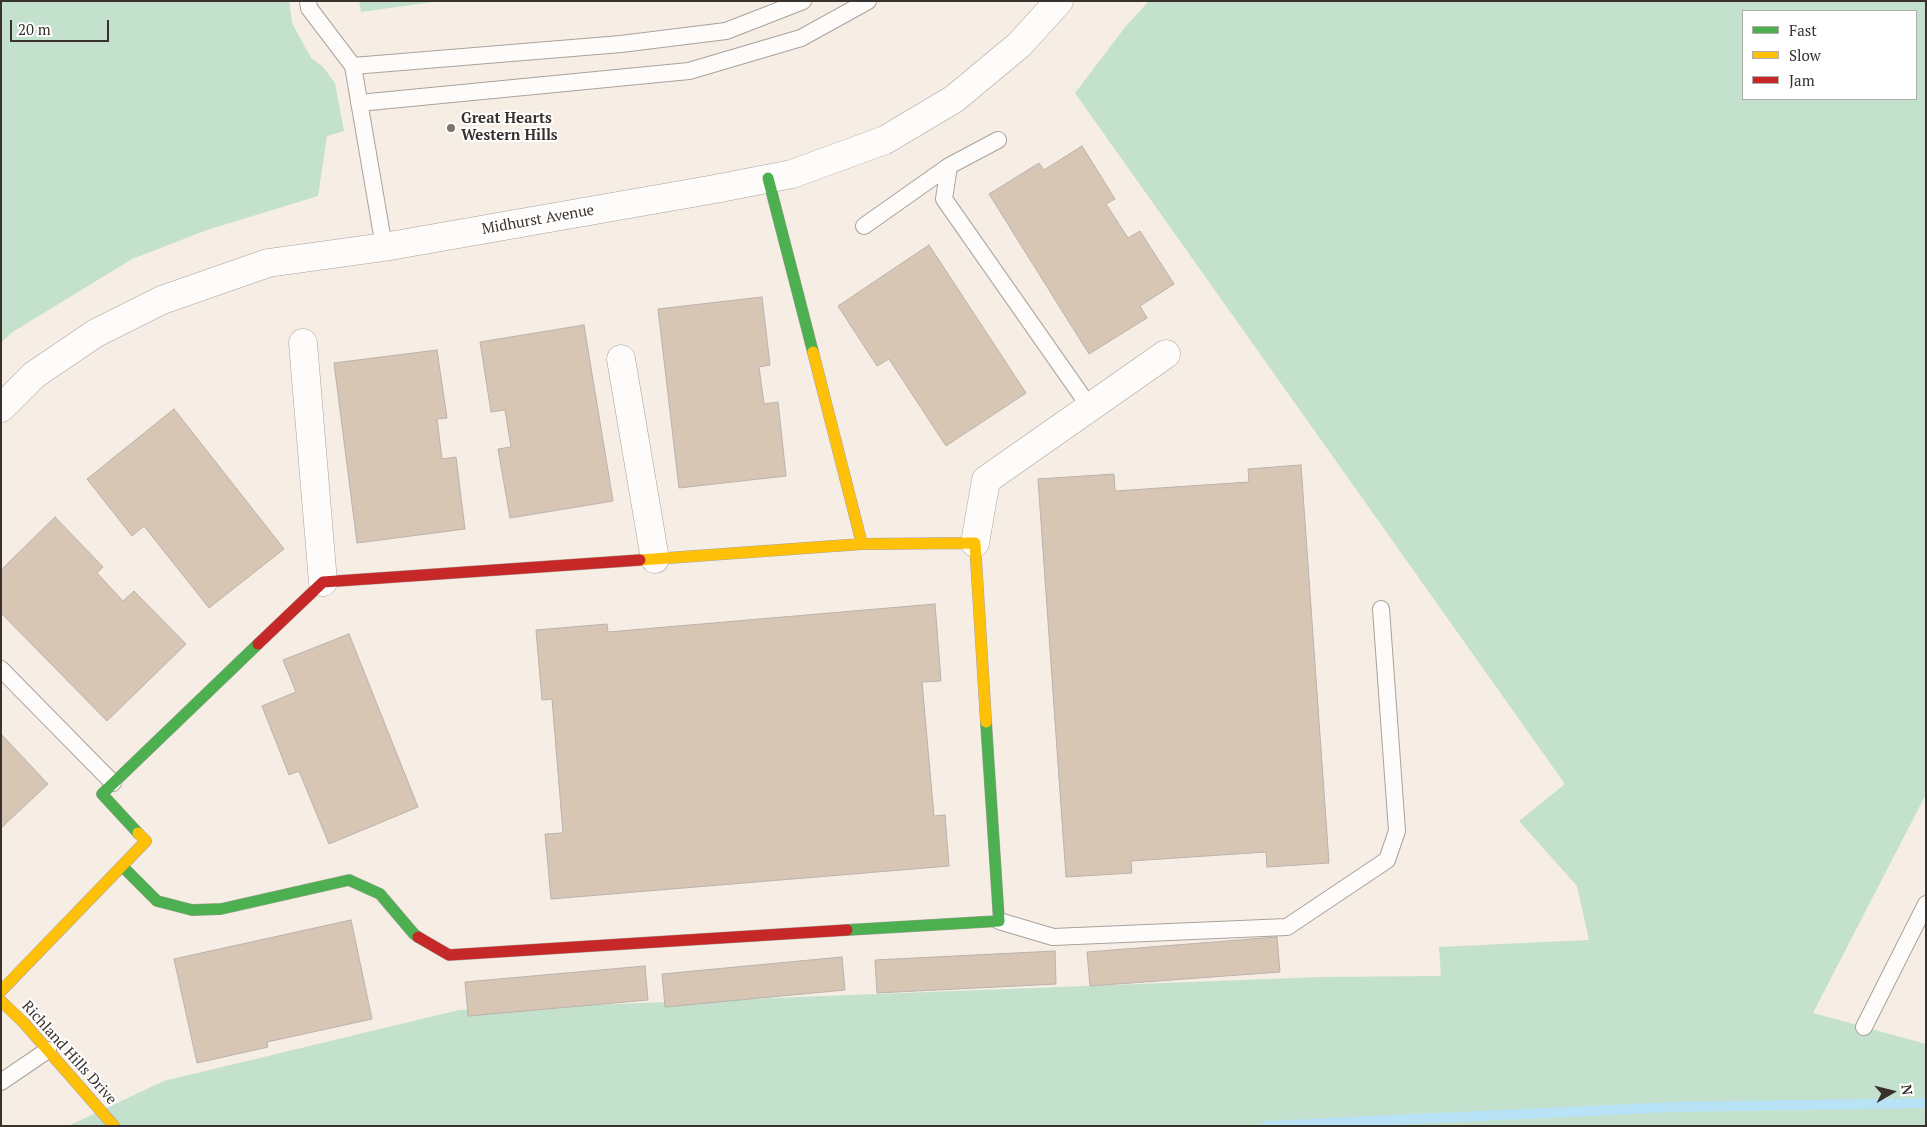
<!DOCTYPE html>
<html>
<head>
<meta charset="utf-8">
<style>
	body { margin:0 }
	#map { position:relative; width:1927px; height:1127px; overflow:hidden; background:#f6ede5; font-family:"PT Serif",serif }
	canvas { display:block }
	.frame { position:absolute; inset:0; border:2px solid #39312b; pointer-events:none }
	.legend { position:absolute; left:1742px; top:10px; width:175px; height:90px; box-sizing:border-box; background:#fff; border:1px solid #b0adaa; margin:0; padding:6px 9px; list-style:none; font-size:15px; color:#39312b }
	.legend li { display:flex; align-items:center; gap:10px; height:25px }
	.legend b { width:25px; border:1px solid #b0adaa }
	.north { position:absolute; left:1867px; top:1067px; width:50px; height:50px; -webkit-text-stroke:4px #fff; paint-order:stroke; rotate:82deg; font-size:14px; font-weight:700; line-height:20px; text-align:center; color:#39312b }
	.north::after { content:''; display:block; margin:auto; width:18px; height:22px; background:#39312b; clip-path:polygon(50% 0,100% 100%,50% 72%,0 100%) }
	.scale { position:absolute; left:10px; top:20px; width:99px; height:22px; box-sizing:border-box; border:2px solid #39312b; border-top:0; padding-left:6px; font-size:15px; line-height:18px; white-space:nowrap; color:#39312b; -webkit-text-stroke:4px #fff; paint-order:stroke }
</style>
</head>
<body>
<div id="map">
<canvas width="1927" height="1127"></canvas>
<div class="frame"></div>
<ul class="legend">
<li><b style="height:6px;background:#4caf50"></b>Fast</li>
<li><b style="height:6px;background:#ffc107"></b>Slow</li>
<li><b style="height:6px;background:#c62828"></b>Jam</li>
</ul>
<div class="north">N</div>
<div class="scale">20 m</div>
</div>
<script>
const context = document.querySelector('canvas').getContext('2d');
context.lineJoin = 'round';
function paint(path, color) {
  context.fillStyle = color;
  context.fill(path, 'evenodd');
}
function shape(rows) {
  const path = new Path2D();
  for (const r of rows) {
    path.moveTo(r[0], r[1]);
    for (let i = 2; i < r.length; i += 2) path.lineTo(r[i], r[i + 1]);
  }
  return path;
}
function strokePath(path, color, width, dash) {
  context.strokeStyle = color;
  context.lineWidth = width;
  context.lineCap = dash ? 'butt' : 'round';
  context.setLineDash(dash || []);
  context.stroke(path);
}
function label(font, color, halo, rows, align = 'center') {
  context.font = font + ' "PT Serif",serif';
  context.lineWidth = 4;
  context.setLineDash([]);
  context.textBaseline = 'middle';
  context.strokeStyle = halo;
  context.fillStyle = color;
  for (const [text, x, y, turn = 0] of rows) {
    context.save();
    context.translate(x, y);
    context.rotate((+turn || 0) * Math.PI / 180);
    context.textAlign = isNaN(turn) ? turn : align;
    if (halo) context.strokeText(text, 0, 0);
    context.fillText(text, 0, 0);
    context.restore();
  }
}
const green = shape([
	[1,1,289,1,292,23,311,58,323,67,335,83,344,131,327,136,318,196,207,230,132,259,11,333,1,343],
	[359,1,440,1,361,12],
	[1149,1,1926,1,1926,794,1813,1013,1926,1044,1926,1126,68,1126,164,1081,459,1010,1321,977,1441,976,1439,947,1589,940,1577,886,1519,821,1565,784,1075,93,1126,26],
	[1743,11,1916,11,1916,99,1743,99]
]);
const stream = shape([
	[1266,1126,1673,1107,1926,1103]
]);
const building = shape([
	[1082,146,1115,199,1106,204,1128,238,1140,231,1174,284,1140,306,1147,318,1089,354,989,194,1039,163,1044,170,1082,146],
	[929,245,1026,393,946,446,889,359,877,366,838,306,929,245],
	[762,297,770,365,759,367,764,404,778,402,786,476,679,488,658,309,762,297],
	[584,325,613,501,510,518,498,449,511,447,505,410,491,412,480,342,584,325],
	[437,350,447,418,437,419,442,459,456,457,465,529,357,543,334,363,437,350],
	[174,409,284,549,209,608,144,526,132,536,87,479,174,409],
	[1301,465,1329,863,1267,867,1266,852,1131,861,1132,873,1066,877,1038,479,1114,474,1115,491,1249,482,1248,469,1301,465],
	[55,517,103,567,97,573,123,601,134,591,186,644,107,721,1,613,1,570,55,517],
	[935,604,941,681,922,682,934,816,945,815,949,866,551,899,545,834,563,833,552,699,542,700,536,630,607,624,608,632,935,604],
	[349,634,418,807,329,844,299,771,289,775,262,706,296,692,283,660,349,634],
	[1,734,48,784,1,828,1,734],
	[351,920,372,1019,267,1042,268,1047,197,1063,174,959,351,920],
	[1277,937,1280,972,1090,986,1087,952,1277,937],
	[1055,951,1056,984,877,993,875,960,1055,951],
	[842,957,845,990,665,1007,662,974,842,957],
	[645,966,648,1000,468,1016,465,982,645,966]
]);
const lane = shape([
	[308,1,309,8,353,66,384,247],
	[353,66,621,44,726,31,803,1],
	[359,103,689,71,801,38,868,1],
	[998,140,949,166,944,199,1091,409],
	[864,226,949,166],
	[1,669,113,783],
	[999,921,1053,937,1287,927,1387,860,1397,831,1381,609],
	[1864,1027,1926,904],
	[1,1082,48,1050]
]);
const street = shape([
	[303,343,323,582],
	[621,359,655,559],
	[1,408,34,375,96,333,162,300,268,263,384,247,715,189,792,174,885,140,954,99,1019,45,1059,1],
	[975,543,986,480,1166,354]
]);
const fast = shape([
	[768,178,813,352],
	[138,833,102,794,258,644],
	[122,866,157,901,192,910,221,909,349,880,380,894,414,934,418,937],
	[847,930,999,921,986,722]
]);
const slow = shape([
	[862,544,975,543,986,722],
	[640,560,862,544,813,352],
	[1,991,146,841,138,833],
	[1,1001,24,1023,114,1126]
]);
const jam = shape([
	[258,644,323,582,640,560],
	[418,937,449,955,847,930]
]);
const markers = [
	[451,128,5,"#7b736c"]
];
const poiNames = [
	["Great Hearts",461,119],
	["Western Hills",461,136]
];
const streetNames = [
	["Midhurst Avenue",538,220,-10],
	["Richland Hills Drive",69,1053,48]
];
paint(green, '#c3e1cc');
strokePath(stream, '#b8e2f5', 10);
paint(building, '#d8c6b4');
strokePath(building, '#bab2ac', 1);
strokePath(lane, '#aaa29b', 18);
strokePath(street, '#aaa29b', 29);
strokePath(fast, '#aaa29b', 12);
strokePath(slow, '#aaa29b', 12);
strokePath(jam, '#aaa29b', 12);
strokePath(lane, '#fefcfb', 16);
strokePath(street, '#fefcfb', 28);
strokePath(fast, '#4caf50', 11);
strokePath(slow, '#ffc107', 11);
strokePath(jam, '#c62828', 11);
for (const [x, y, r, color] of markers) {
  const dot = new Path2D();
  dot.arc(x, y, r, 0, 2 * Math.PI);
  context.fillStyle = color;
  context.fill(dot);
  strokePath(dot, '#fff', 2);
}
label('bold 15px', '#39312b', '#fff', poiNames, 'left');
label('15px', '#39312b', '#fff', streetNames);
</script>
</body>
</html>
